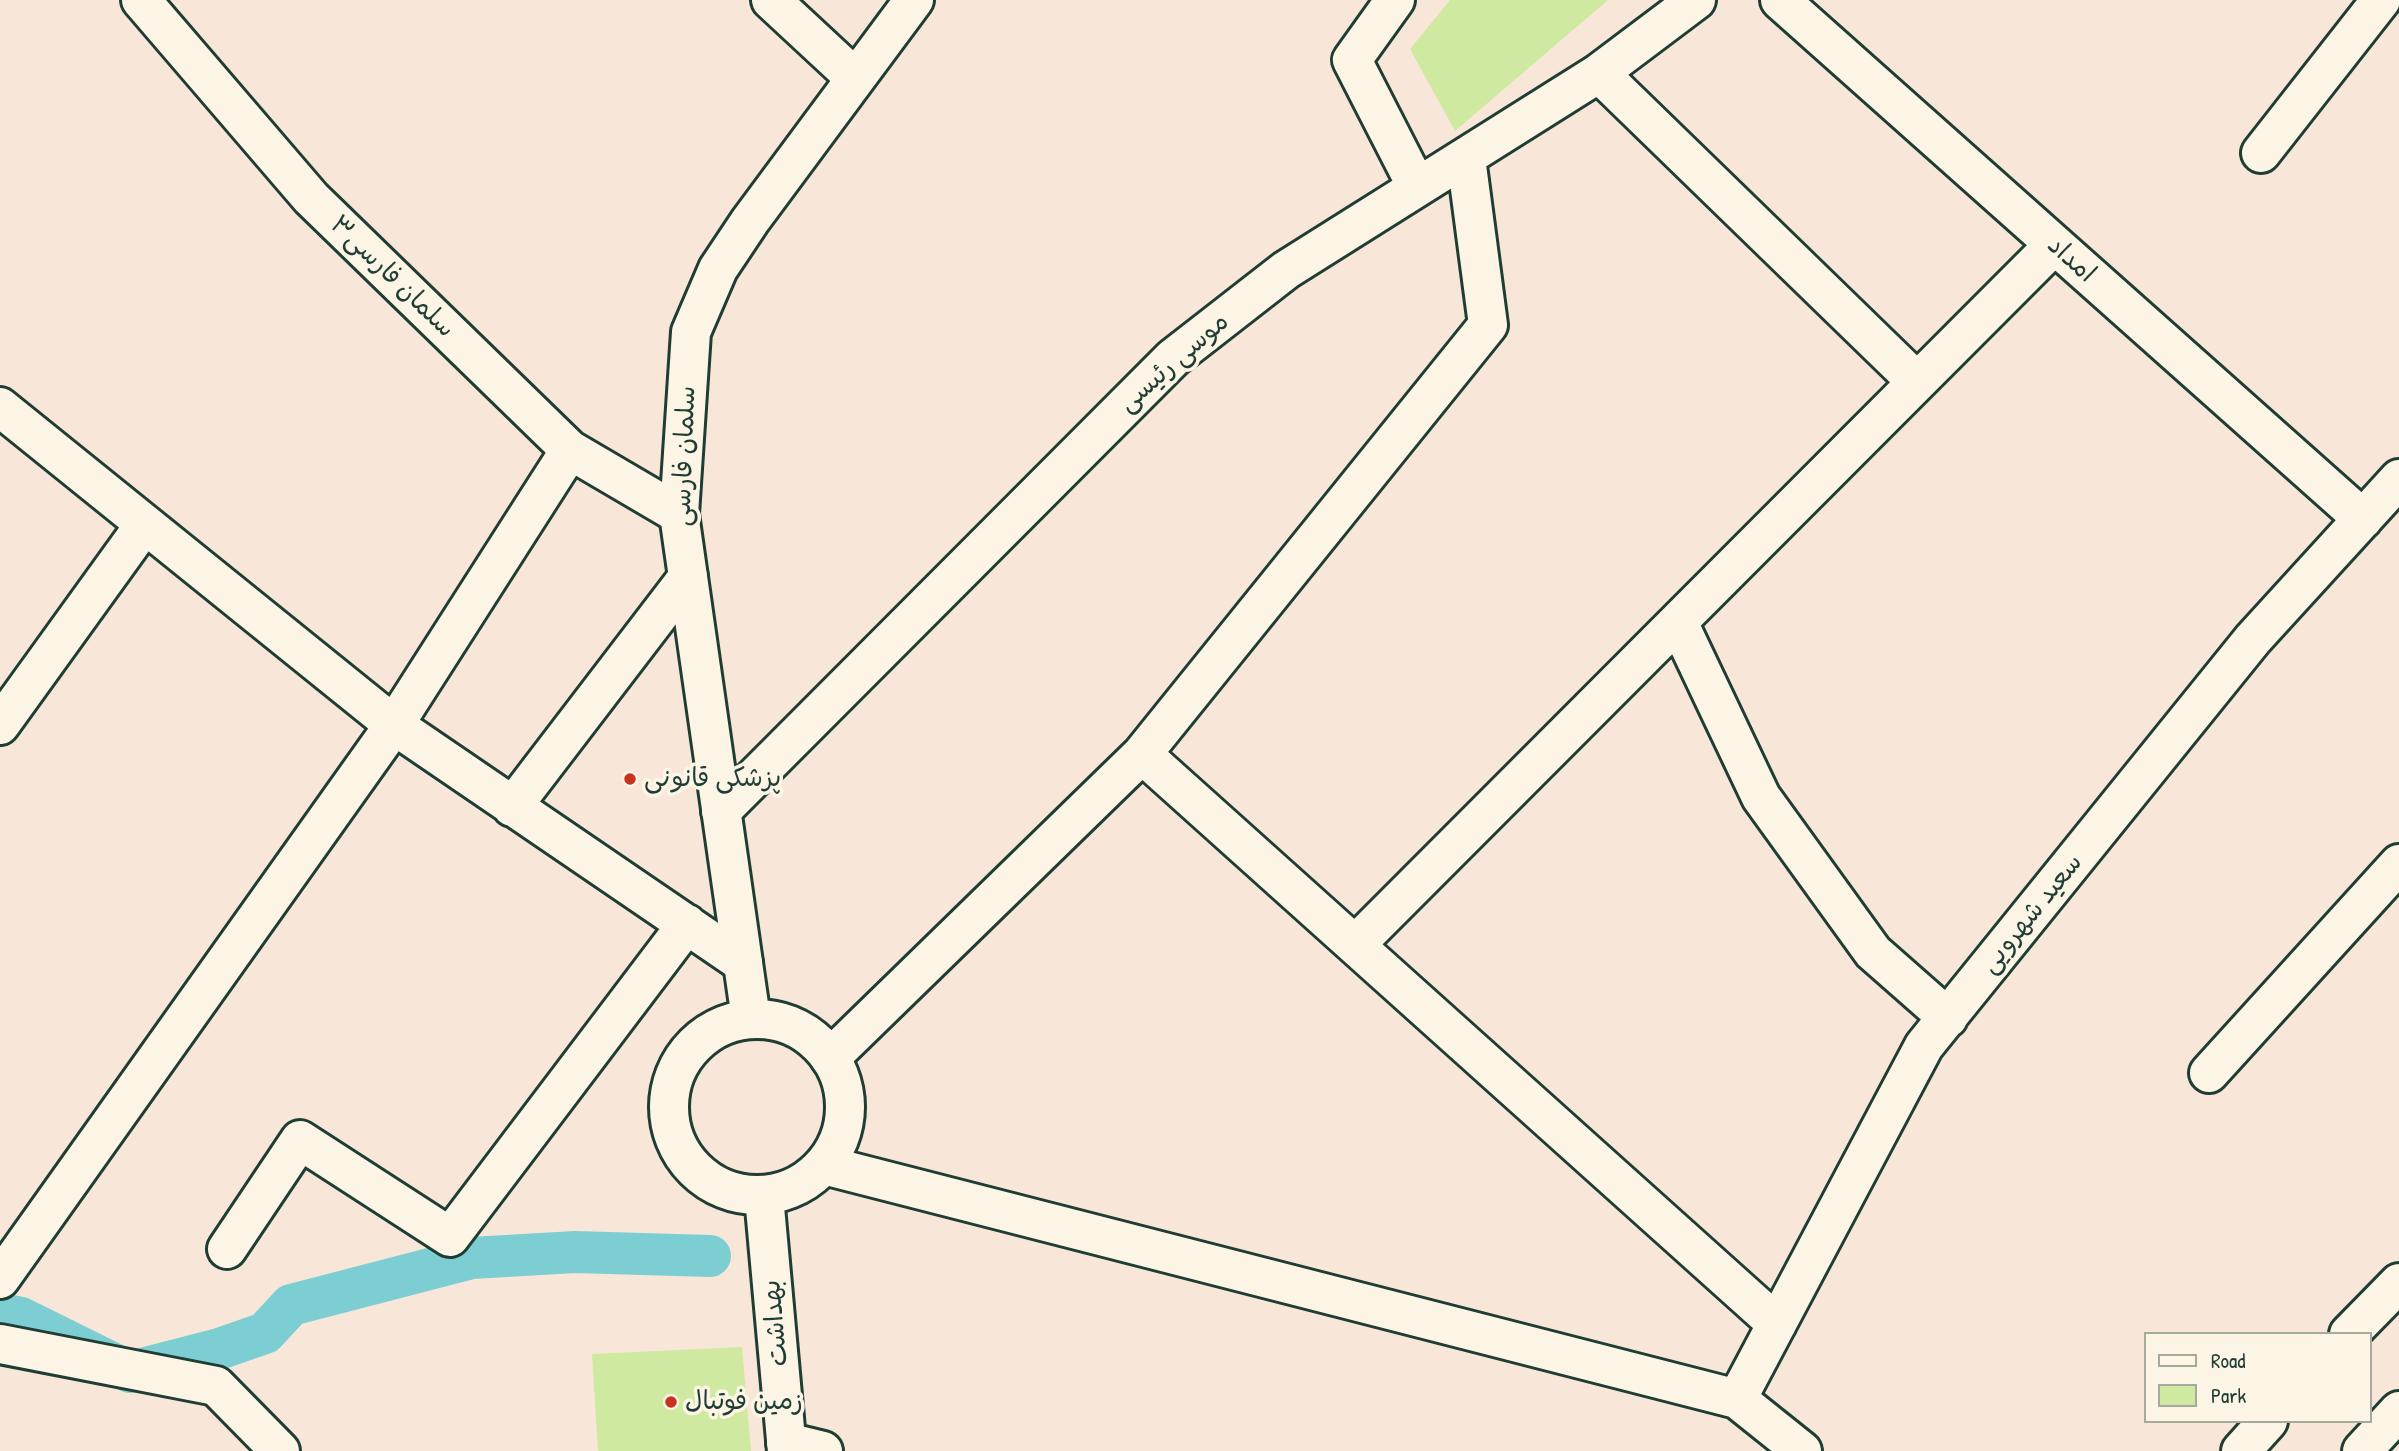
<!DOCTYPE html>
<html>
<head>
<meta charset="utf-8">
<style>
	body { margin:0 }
	#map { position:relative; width:2399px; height:1451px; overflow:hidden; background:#f8e7d9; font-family:"Patrick Hand",sans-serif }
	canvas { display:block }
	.legend { position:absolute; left:2144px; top:1332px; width:228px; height:91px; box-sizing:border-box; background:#fcf5e5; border:2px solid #a4ab9e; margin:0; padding:9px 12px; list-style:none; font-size:21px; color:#1f3d34 }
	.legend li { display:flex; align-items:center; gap:14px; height:35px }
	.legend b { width:35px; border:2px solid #a4ab9e }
</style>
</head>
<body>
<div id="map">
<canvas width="2399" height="1451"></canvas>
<ul class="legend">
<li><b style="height:9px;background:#fcf5e5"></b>Road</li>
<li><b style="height:19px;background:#cfe9a0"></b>Park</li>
</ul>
</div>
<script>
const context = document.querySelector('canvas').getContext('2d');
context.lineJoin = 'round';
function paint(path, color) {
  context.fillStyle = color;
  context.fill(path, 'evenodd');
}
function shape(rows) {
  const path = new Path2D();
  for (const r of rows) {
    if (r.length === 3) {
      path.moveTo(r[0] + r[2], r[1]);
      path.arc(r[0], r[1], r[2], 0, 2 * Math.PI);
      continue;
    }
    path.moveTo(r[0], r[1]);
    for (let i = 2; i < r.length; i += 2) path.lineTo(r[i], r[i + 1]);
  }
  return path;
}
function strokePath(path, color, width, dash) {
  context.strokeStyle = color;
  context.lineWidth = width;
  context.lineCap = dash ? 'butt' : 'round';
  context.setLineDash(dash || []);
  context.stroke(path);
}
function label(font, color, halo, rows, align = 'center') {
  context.font = font + ' "Patrick Hand","Playpen Sans Arabic",sans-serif';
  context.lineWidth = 7;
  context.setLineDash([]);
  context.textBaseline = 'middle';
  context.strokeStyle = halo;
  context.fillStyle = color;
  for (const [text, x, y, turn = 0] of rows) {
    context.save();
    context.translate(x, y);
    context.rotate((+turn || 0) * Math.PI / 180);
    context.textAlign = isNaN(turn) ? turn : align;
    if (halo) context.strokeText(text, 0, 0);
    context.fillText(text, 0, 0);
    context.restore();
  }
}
const green = shape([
	[1450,0,1608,0,1455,131,1410,49],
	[742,1347,751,1451,598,1451,592,1354]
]);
const canal = shape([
	[0,1314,21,1318,130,1372,219,1349,265,1333,291,1305,472,1258,575,1252,710,1256]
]);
const minor = shape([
	[141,0,311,198,570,450,679,514],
	[771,0,855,78],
	[1395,0,1352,60,1417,187],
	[1780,0,2363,519],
	[1599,73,1917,382],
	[2261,153,2381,0],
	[0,407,394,725,743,963],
	[1678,622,1761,797,1873,952,1948,1018],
	[0,725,145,524],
	[1142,754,1777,1324],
	[512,807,688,577],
	[721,811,1173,358,1286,270,1599,73,1696,0],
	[1355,945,2054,245],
	[830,1058,1142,754,1488,325,1466,158],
	[2209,1073,2399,864],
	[824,1165,1737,1399,1802,1451],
	[227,1249,300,1140,450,1237,687,924],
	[0,1279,394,725,570,450],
	[0,1344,216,1386,280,1451],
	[1737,1399,1924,1046,2253,639,2399,479],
	[786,1442,823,1451]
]);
const tertiary = shape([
	[751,1019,679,514,691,332,718,269,750,221,914,0],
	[757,1107,88],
	[764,1196,787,1451],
	[2349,1334,2399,1283],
	[2241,1451,2268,1421],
	[2362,1451,2399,1411]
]);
const markers = [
	[630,779,7,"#c8321e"],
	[671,1402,7,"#c8321e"]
];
const streetNames = [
	["امداد",2071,260,42],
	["سلمان فارسی۳",392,277,44],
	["موسی رئیسی",1174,363,-41],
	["سلمان فارسی",685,456,-88],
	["سعید شهرویی",2032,914,-51],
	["بهداشت",776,1323,-95]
];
const poiNames = [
	["پزشکی قانونی",644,779],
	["زمین فوتبال",685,1402]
];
paint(green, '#cfe9a0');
strokePath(canal, '#7dced3', 42);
strokePath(minor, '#1f3d34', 44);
strokePath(tertiary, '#1f3d34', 44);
strokePath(minor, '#fcf5e5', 38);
strokePath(tertiary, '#fcf5e5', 38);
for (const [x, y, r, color] of markers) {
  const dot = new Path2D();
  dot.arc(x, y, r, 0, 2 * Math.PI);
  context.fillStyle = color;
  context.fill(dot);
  strokePath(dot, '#fcf5e5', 2.5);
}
label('26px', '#1f3d34', '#fcf5e5', streetNames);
label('26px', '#1f3d34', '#fcf5e5', poiNames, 'left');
</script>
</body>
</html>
